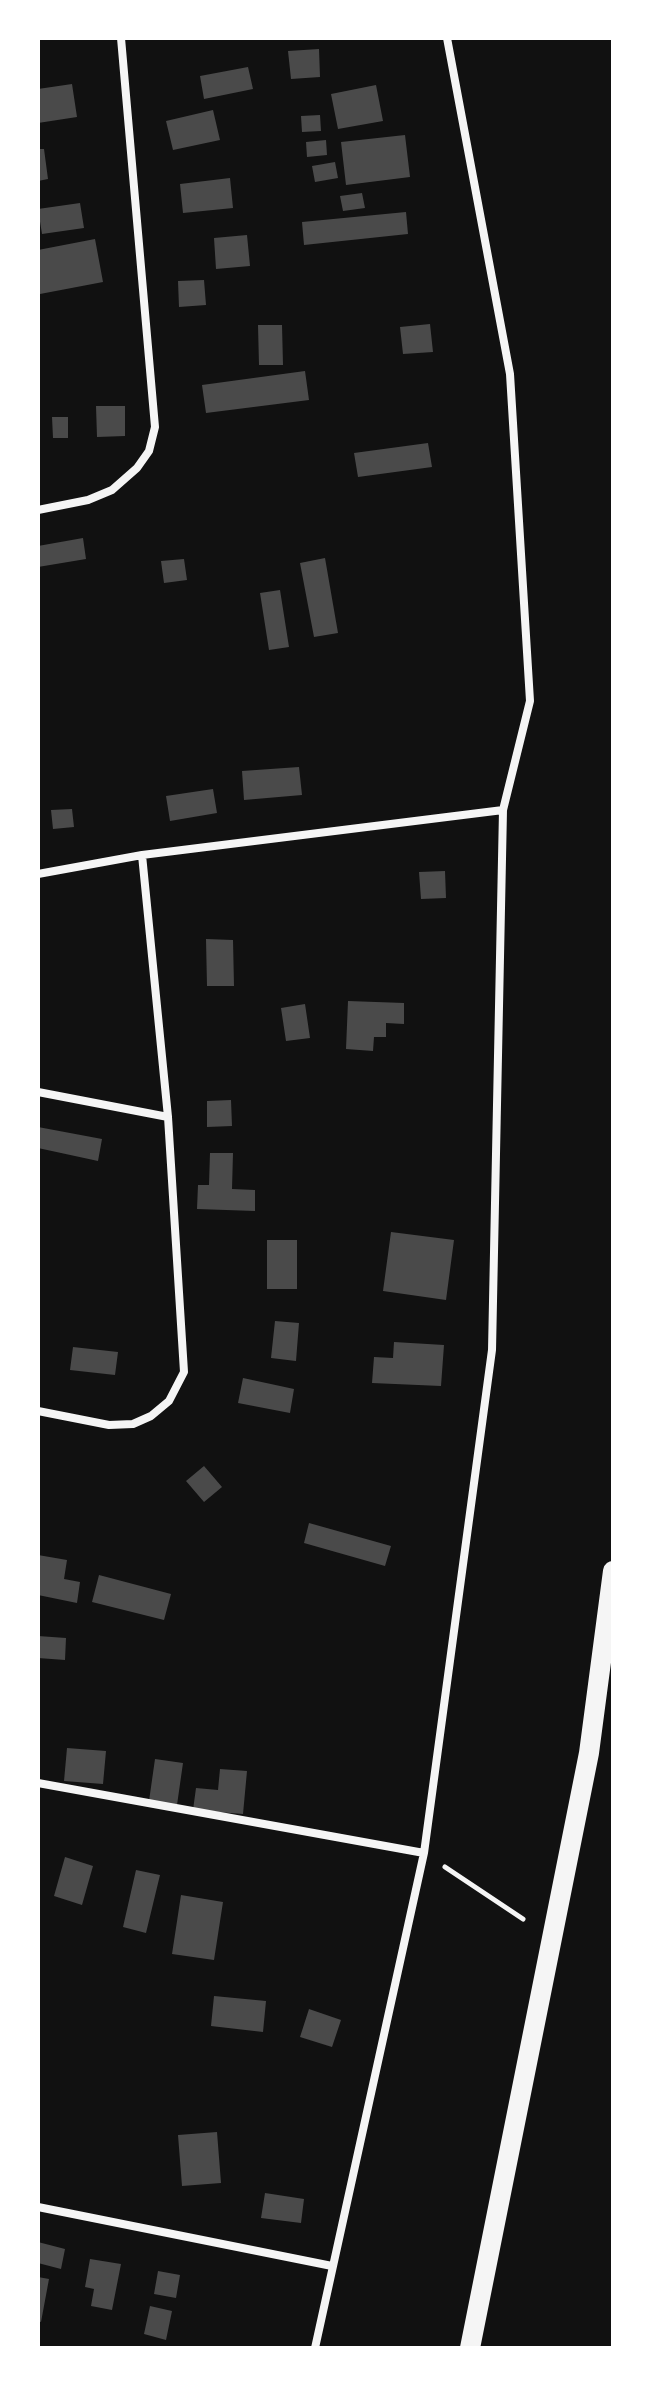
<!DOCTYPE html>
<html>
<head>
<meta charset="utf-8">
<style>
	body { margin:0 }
	#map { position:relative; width:651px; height:2386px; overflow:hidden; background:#111; font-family:Quicksand,sans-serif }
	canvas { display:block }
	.frame { position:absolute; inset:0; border:40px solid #fff; pointer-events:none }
</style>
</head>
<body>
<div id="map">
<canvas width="651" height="2386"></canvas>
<div class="frame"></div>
</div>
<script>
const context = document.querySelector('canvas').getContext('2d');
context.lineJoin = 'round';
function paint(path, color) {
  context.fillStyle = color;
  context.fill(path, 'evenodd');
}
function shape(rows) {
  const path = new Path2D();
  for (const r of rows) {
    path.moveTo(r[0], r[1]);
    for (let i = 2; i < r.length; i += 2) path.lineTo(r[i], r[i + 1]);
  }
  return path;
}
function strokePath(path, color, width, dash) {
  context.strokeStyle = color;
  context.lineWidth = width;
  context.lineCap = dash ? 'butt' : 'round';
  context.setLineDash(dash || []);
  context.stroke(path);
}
const building = shape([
	[319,49,320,77,291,79,288,51],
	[248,67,253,89,204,99,200,76],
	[72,84,77,117,38,123,38,89],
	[376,85,383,121,338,129,331,94],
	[213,110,220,140,173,150,166,121],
	[320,115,321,131,302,132,301,116],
	[405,135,410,177,346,185,341,142],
	[326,140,327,155,307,157,306,142],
	[38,149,44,149,48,179,38,181],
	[335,162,338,178,315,182,312,166],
	[230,178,233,208,183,213,180,184],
	[362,193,365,208,343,211,340,196],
	[80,203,84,228,42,234,38,209],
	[406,212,408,234,304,245,302,222],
	[247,235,250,266,216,269,214,238],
	[95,239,103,282,40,294,38,283,38,250],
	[204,280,206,305,179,307,178,281],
	[430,324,433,352,403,354,400,327],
	[258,325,282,325,283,365,259,365],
	[305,371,309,400,206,413,202,385],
	[96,406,125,406,125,436,97,437],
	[52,417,68,417,68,438,53,438],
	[428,443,432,467,358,477,354,453],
	[83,538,86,559,38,567,38,546],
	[325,558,338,633,314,637,300,563],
	[184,559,187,580,164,583,161,561],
	[280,590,289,647,269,650,260,593],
	[299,767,302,795,244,800,242,771],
	[213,789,217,813,170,821,166,796],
	[72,809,74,827,53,829,51,810],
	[445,871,446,898,421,899,419,872],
	[206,939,233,940,234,986,207,986],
	[348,1001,404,1003,404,1024,386,1023,386,1037,374,1037,373,1051,346,1049],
	[305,1004,310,1038,286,1041,281,1008],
	[231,1100,232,1126,207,1127,207,1101],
	[38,1127,102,1139,98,1161,38,1148],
	[210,1153,233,1153,232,1189,255,1190,255,1211,197,1209,198,1185,209,1185],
	[391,1232,454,1240,446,1300,383,1291],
	[267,1240,297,1240,297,1289,267,1289],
	[275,1321,299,1323,296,1361,271,1358],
	[394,1342,444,1345,441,1386,372,1383,374,1357,393,1358],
	[73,1347,118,1352,115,1375,70,1370],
	[243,1378,294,1389,290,1413,238,1403],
	[204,1466,222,1487,204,1502,186,1481],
	[309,1523,391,1546,385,1566,304,1543],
	[38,1555,67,1560,64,1579,80,1582,77,1603,38,1595],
	[99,1575,171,1594,164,1620,92,1602],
	[38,1636,66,1638,65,1660,38,1658],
	[67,1748,106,1751,103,1784,64,1781],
	[155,1759,183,1763,177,1805,149,1801],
	[220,1769,247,1771,243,1814,193,1810,196,1788,218,1790],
	[65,1857,93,1866,82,1905,54,1896],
	[136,1870,160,1875,146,1933,123,1927],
	[181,1895,223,1902,214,1960,172,1954],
	[214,1996,266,2001,263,2032,211,2026],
	[309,2009,341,2020,332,2047,300,2037],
	[217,2132,221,2183,182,2186,178,2135],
	[265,2193,304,2199,301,2223,261,2218],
	[38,2242,65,2249,61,2269,38,2263],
	[90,2259,121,2264,112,2310,91,2306,94,2289,85,2287],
	[158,2271,180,2275,176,2298,154,2294],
	[38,2277,49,2279,41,2322,38,2321],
	[150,2306,172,2311,166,2340,144,2334]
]);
const path = shape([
	[445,1867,523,1919]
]);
const minor = shape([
	[38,510,88,500,112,490,137,468,149,451,155,427,121,38],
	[38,874,142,855,503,810],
	[38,1092,168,1117],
	[38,1411,109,1425,133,1424,151,1416,169,1401,184,1372,168,1117,142,855],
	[38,1783,424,1853],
	[38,2207,332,2266],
	[315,2348,424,1853,492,1350,503,810,530,701,510,374,447,38]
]);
const primary = shape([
	[470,2348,589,1753,613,1571]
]);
paint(building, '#4a4a4a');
strokePath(path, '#f5f5f5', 5);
strokePath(minor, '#f5f5f5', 8);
strokePath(primary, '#f5f5f5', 20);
</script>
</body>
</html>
